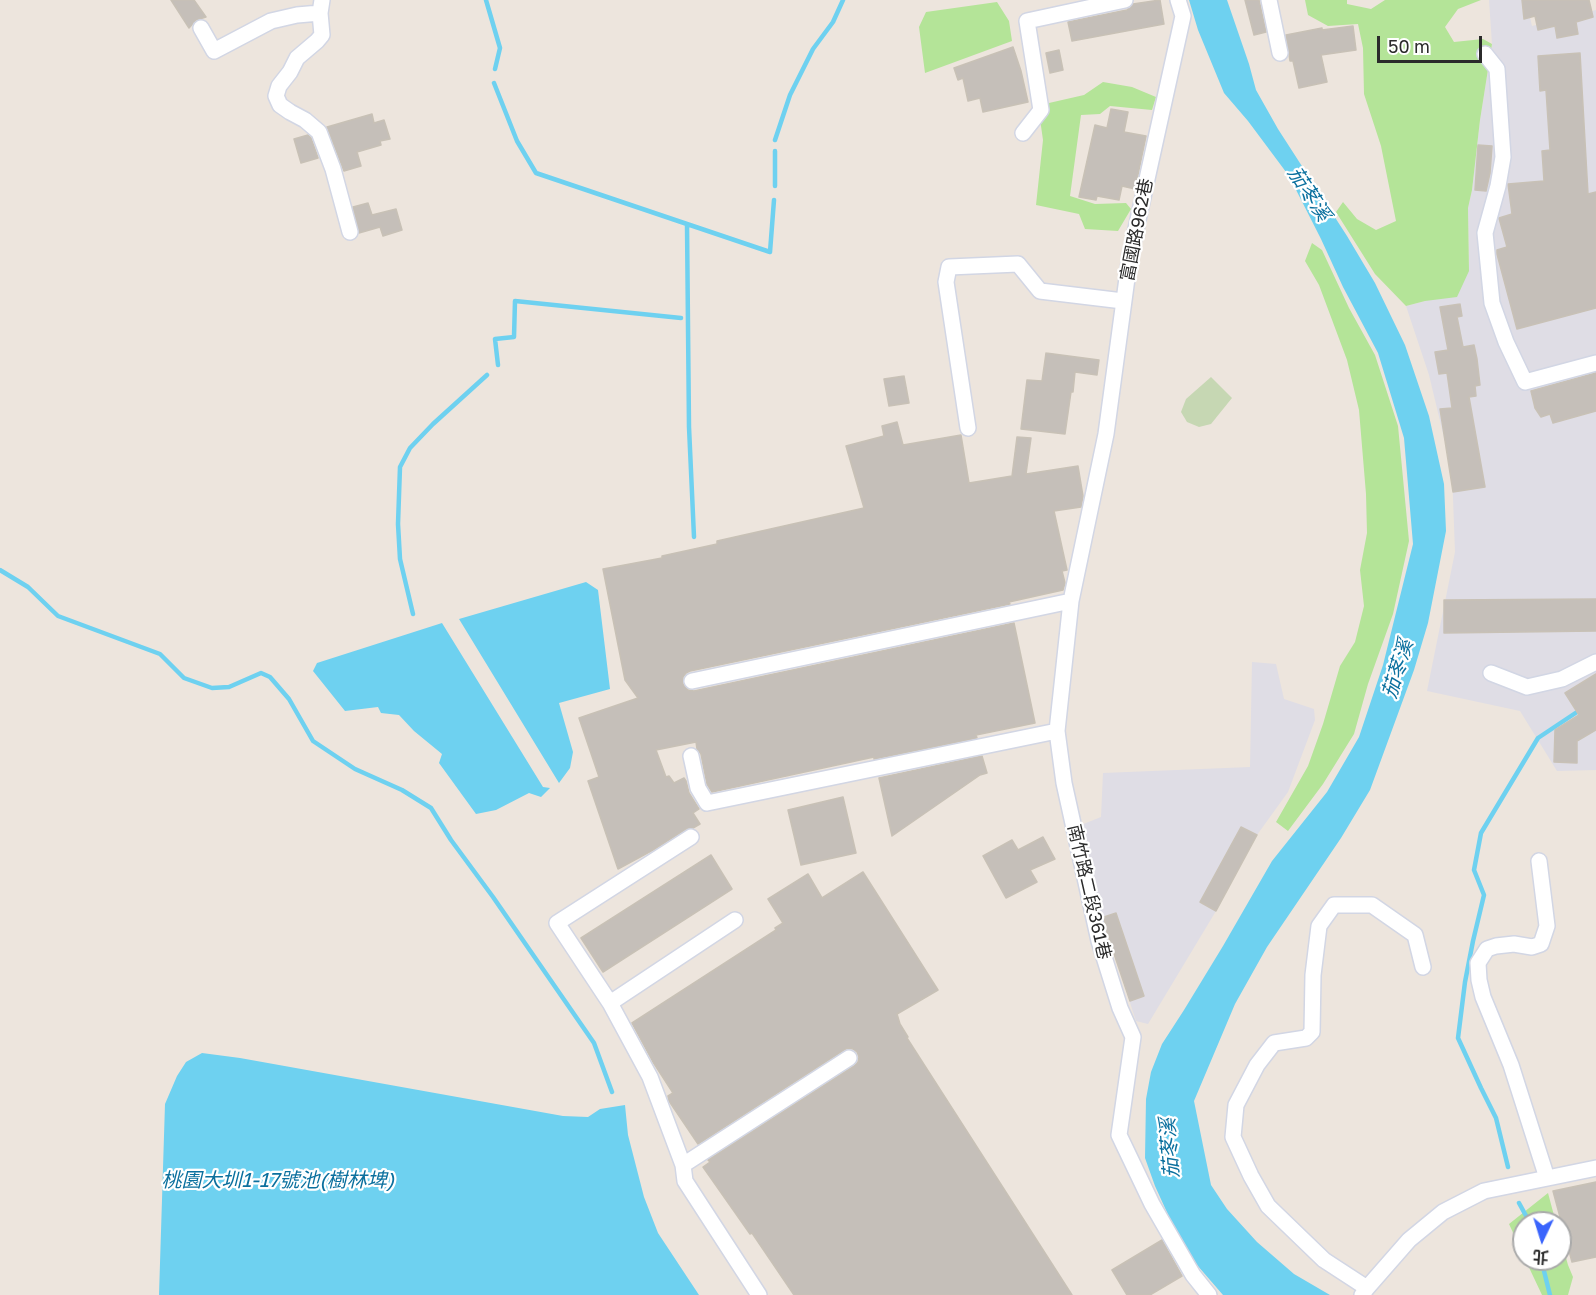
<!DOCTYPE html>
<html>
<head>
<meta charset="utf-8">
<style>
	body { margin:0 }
	#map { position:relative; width:1596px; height:1295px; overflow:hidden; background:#ede5dd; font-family:"Golos Text","Noto Sans TC",sans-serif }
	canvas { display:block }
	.north { position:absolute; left:1512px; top:1211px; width:60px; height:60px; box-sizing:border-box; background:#fff; border:2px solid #aaa; border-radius:50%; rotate:184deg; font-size:16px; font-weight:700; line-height:24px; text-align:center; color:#2b2b2b }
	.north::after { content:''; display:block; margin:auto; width:21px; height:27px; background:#3a64fc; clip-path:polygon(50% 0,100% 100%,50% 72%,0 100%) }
	.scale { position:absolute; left:1377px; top:36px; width:105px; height:27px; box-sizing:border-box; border:3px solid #2b2b2b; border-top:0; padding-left:8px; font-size:18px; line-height:21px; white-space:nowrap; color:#2b2b2b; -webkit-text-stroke:4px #fff; paint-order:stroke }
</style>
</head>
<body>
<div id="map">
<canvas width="1596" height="1295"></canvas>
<div class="north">北</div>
<div class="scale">50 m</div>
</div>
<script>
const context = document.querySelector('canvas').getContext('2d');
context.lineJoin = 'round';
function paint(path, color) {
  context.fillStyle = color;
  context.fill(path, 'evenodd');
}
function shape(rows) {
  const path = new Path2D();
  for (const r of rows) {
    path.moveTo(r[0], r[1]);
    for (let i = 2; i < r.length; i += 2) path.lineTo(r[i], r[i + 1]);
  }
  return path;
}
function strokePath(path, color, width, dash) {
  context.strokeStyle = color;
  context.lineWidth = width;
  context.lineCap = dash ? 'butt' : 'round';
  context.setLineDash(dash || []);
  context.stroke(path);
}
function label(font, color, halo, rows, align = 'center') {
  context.font = font + ' "Golos Text","Noto Sans TC",sans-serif';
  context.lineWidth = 4.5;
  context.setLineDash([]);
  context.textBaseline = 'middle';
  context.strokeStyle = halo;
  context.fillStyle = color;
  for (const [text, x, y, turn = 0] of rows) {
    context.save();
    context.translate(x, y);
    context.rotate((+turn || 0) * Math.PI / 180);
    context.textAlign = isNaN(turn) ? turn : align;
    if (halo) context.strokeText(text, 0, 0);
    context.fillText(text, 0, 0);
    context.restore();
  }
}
const industrial = shape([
	[1489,0,1526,0,1532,26,1596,10,1596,770,1557,771,1520,711,1427,691,1455,552,1452,471,1429,375,1406,306,1425,301,1469,271,1468,208,1472,190,1480,120,1492,44],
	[1252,662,1276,664,1284,699,1314,709,1315,720,1288,792,1257,835,1216,911,1148,1024,1136,1021,1102,917,1081,825,1101,817,1103,773,1250,767]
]);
const green = shape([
	[1305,0,1347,0,1347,4,1371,9,1385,0,1481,0,1458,9,1445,27,1454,42,1483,39,1492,44,1480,120,1472,190,1468,208,1469,271,1457,297,1425,301,1406,306,1375,274,1336,212,1343,202,1357,219,1376,230,1396,221,1381,146,1364,94,1363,48,1358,24,1328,26,1308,15],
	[997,2,1009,21,1012,41,925,73,919,27,926,12],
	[1103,82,1132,87,1156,97,1152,110,1110,106,1100,114,1081,115,1070,196,1095,204,1126,203,1131,209,1118,231,1085,229,1079,214,1036,205,1043,140,1040,119,1049,103,1084,95],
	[1312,243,1322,250,1349,308,1375,355,1398,426,1409,541,1393,614,1368,684,1354,734,1323,784,1288,831,1276,822,1308,766,1323,724,1340,666,1355,642,1364,606,1360,570,1367,533,1366,494,1359,410,1347,360,1319,285,1305,261],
	[1548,1193,1556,1223,1524,1223,1524,1256,1509,1224],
	[1560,1236,1568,1265,1573,1277,1568,1295,1542,1295,1525,1259,1560,1259]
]);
const cemetery = shape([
	[1211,377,1232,398,1211,424,1199,427,1187,422,1181,412,1186,399]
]);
const water = shape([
	[1189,0,1227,0,1249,64,1256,90,1278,129,1347,236,1375,283,1405,345,1429,416,1444,484,1446,531,1428,623,1414,670,1370,790,1341,838,1267,947,1235,1004,1194,1101,1211,1185,1227,1209,1257,1242,1294,1274,1330,1295,1223,1295,1197,1265,1175,1230,1155,1186,1145,1158,1146,1099,1151,1072,1162,1044,1184,1010,1223,946,1272,861,1327,792,1359,737,1383,665,1413,544,1404,438,1378,353,1343,287,1321,239,1289,176,1248,121,1224,93,1198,30],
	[586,582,598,590,610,689,559,703,573,752,570,768,559,783,459,619],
	[442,623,543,787,550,788,541,797,529,793,496,810,476,814,439,763,442,754,414,731,399,715,381,713,378,707,345,711,313,671,317,663],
	[202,1053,240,1058,563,1116,588,1117,600,1109,625,1105,628,1135,644,1197,658,1233,699,1295,159,1295,165,1104,177,1076,186,1062]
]);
const stream = shape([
	[486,0,500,48,495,69],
	[494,83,517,141,536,173,687,224,689,427,694,537],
	[775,140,790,95,813,49,833,22,843,0],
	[775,186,775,151],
	[687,224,770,252,774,200],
	[498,365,495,339,514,337,515,301,681,318],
	[0,570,28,587,58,616,160,654,184,678,212,688,229,687,261,673,270,677,289,699,313,741,355,769,402,790,431,808,451,840,493,897,594,1043,612,1092],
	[413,614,400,559,398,524,400,467,410,448,433,424,487,375],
	[1508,1167,1496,1118,1481,1088,1458,1038,1465,982,1473,941,1484,895,1474,870,1481,833,1538,738,1580,710],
	[1519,1203,1530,1223],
	[1541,1259,1550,1295]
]);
const building = shape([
	[171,0,194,0,206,17,196,20,189,28,171,0],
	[1160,0,1164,24,1072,41,1068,22,1127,10,1133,4,1160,0],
	[1245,0,1259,0,1266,32,1254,35,1245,0],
	[1522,0,1589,0,1593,17,1576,22,1578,34,1557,38,1555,26,1538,30,1535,16,1524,19,1522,0],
	[1353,26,1356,50,1321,55,1327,82,1299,88,1293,61,1290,61,1286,35,1322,28,1322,30,1353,26],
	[1013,47,1021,71,1028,102,983,112,980,98,968,101,963,78,958,80,954,68,1013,47],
	[1059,50,1063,70,1050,73,1046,53,1059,50],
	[1580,53,1588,194,1596,192,1596,308,1517,329,1497,254,1497,250,1507,247,1499,218,1512,214,1508,184,1544,181,1542,151,1550,150,1546,90,1540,91,1538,56,1580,53],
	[1111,109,1128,112,1124,132,1146,136,1135,189,1122,186,1119,200,1097,196,1096,200,1079,197,1095,125,1107,128,1111,109],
	[372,114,374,123,384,120,390,139,380,141,381,145,357,152,361,166,344,171,327,127,372,114],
	[308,135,311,138,318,158,301,163,294,139,308,135],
	[1478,145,1492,146,1490,173,1486,191,1475,190,1478,145],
	[368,203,372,215,396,209,402,230,383,236,380,227,359,233,353,207,368,203],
	[1460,304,1462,316,1457,317,1463,347,1474,345,1477,359,1480,385,1475,386,1476,396,1469,397,1485,487,1453,492,1440,409,1452,408,1447,373,1439,374,1435,352,1448,350,1440,307,1460,304],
	[1046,353,1099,360,1097,375,1075,372,1073,392,1071,392,1065,434,1021,429,1027,380,1042,381,1046,353],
	[1596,373,1596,411,1553,423,1550,414,1541,417,1535,408,1531,391,1596,373],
	[904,376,909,403,889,406,884,379,904,376],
	[897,422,903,445,961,435,969,483,1012,476,1017,437,1031,438,1026,474,1078,466,1083,496,1081,507,1054,511,1067,570,1062,571,1065,583,1063,590,1009,602,1010,604,690,671,686,673,683,677,683,684,688,690,694,691,1014,623,1035,723,976,735,977,738,874,759,874,757,712,792,707,784,701,754,697,749,696,742,656,750,666,777,669,776,674,783,684,778,686,781,689,793,699,809,693,813,700,824,693,828,686,829,653,850,618,869,588,781,599,777,579,718,638,698,625,680,603,569,662,558,662,556,717,544,717,541,864,508,846,446,884,436,882,426,897,422],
	[1596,599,1596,631,1444,633,1444,600,1596,599],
	[1596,674,1596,730,1577,741,1577,763,1554,762,1555,730,1579,715,1565,693,1596,674],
	[982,756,987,773,980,775,892,836,879,778,982,756],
	[843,797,856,853,801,865,788,810,843,797],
	[1241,827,1257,835,1216,911,1200,902,1241,827],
	[1043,837,1055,859,1030,870,1037,882,1006,898,983,856,1012,840,1018,850,1043,837],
	[711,855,732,889,603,972,581,938,711,855],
	[863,872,938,990,897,1014,900,1024,908,1037,907,1038,1072,1295,794,1295,752,1233,750,1234,703,1167,710,1162,708,1160,854,1066,858,1062,859,1057,857,1052,853,1049,848,1048,844,1050,698,1144,669,1101,668,1096,673,1093,653,1062,632,1023,776,930,775,928,783,923,768,899,808,874,822,898,863,872],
	[1116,913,1144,996,1130,1001,1106,930,1104,917,1116,913],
	[1596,1182,1596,1257,1572,1262,1553,1191,1596,1182],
	[1162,1240,1182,1276,1150,1295,1127,1295,1112,1270,1162,1240]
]);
const minor = shape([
	[322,0,320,13,322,35,317,41,297,58,290,72,279,86,276,96,280,105,290,112,305,120,319,132,333,169,350,232],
	[1178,0,1183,16,1130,256,1106,434,1071,601,1057,731,1064,783,1099,941,1120,1008,1133,1037,1119,1135,1152,1204,1193,1275,1209,1295],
	[1269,0,1280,53],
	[201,28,214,51,271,21,297,15,320,13],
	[1485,54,1497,69,1503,157,1498,186,1485,233,1492,303,1506,342,1525,382,1596,363],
	[1023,133,1041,110,1027,21,1125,0],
	[968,428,946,282,949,267,1018,264,1040,291,1123,301],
	[1491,673,1527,687,1562,679,1596,662],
	[692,681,1071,601],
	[691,756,698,788,707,803,1057,731],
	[1539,861,1547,926,1541,944,1532,947,1514,944,1496,946,1487,949,1478,963,1479,980,1483,997,1511,1065,1547,1178],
	[610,1003,557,923,691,837],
	[683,1165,650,1077,610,1003,735,920],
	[1367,1288,1324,1260,1268,1206,1251,1176,1233,1137,1236,1105,1257,1065,1274,1043,1306,1038,1312,1032,1313,975,1319,926,1334,905,1372,905,1415,935,1423,967],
	[759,1295,685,1181,683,1165,849,1058],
	[1362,1295,1367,1288,1409,1240,1443,1212,1484,1191,1596,1168]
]);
const streetNames = [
	["富國路962巷",1137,230,-79],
	["南竹路二段361巷",1089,892,77]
];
const waterNames = [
	["茄苳溪",1309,194,57],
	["茄苳溪",1398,669,-73],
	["茄苳溪",1170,1148,-94],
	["桃園大圳1-17號池(樹林埤)",278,1181]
];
paint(industrial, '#dfdde5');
paint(green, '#b4e498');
paint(cemetery, '#c6d7b3');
paint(water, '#6ed1f0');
strokePath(stream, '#6ed1f0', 4.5);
paint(building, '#c5bfb9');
strokePath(building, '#c8c1b6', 1.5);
strokePath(minor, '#d2d6e4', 18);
strokePath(minor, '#fff', 15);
label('18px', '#2b2b2b', '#fff', streetNames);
label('italic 20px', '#0b709e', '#fff', waterNames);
</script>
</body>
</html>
